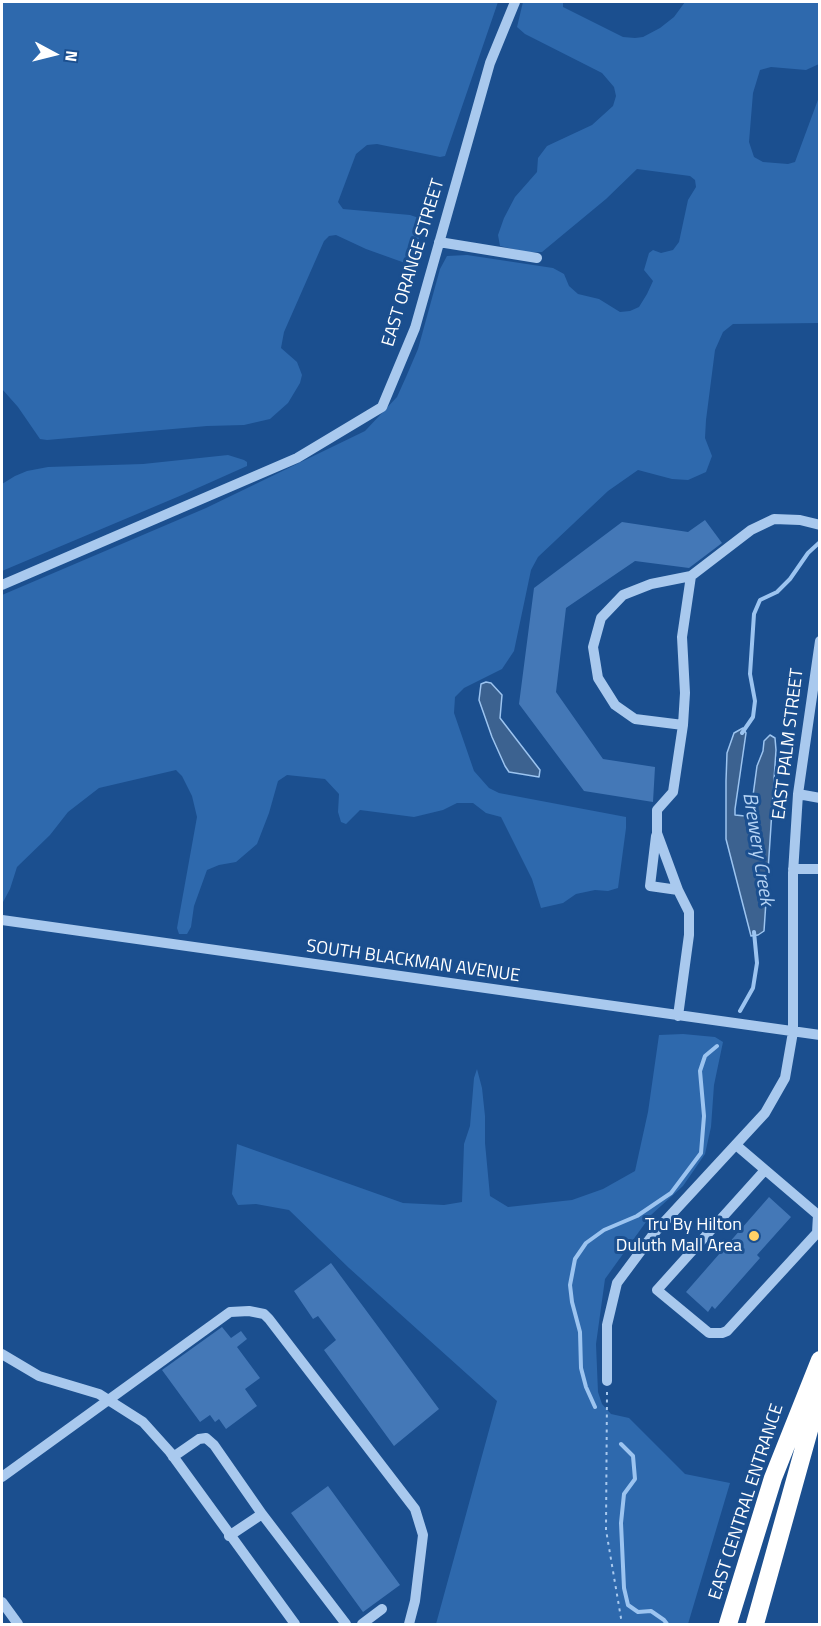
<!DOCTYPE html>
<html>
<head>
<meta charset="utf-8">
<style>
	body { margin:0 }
	#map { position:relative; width:821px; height:1626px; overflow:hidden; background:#1b4f8f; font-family:"Titillium Web",sans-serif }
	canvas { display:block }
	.frame { position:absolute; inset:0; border:3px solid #fff; pointer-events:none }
	.north { position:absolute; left:24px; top:24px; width:60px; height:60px; -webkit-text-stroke:4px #1b4f8f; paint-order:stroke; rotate:97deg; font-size:16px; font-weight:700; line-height:24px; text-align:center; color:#fff }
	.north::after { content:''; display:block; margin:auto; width:21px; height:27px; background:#fff; clip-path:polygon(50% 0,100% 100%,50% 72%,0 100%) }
</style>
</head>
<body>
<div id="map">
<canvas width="821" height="1626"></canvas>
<div class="frame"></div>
<div class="north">N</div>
</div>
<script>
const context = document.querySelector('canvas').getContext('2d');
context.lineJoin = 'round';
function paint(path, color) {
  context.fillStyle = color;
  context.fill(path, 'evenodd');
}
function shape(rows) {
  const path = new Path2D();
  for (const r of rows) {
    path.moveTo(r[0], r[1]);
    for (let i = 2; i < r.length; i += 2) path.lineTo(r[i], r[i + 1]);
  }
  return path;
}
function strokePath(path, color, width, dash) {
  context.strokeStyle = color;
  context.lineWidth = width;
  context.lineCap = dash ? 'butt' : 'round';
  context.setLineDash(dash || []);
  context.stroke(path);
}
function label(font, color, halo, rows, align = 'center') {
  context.font = font + ' "Titillium Web",sans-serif';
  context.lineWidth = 6;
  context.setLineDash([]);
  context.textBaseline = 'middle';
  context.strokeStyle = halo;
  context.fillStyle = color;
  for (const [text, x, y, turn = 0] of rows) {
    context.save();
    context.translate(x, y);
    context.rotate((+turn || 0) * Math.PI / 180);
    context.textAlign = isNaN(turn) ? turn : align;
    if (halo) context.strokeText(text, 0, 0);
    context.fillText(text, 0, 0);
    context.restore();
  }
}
const green = shape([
	[2,2,498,2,445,156,440,157,377,144,367,145,356,154,338,202,343,209,410,215,419,218,421,230,414,257,405,263,366,249,336,235,329,236,324,241,284,332,281,348,297,362,302,375,300,383,288,403,270,419,244,425,207,426,47,440,40,439,18,407,2,389],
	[523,2,563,2,563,7,623,37,635,38,643,37,660,28,674,17,685,2,819,2,819,64,806,70,771,67,760,70,753,93,749,142,754,157,763,162,788,164,795,162,819,97,819,323,733,324,723,332,715,350,706,420,705,438,712,456,706,472,688,480,672,479,638,470,608,491,538,557,531,570,514,651,502,669,464,688,455,697,454,713,474,771,489,788,499,793,626,817,626,828,618,888,608,891,595,890,576,894,563,903,541,908,532,879,501,817,486,813,473,803,457,803,443,810,414,817,360,810,346,824,341,822,338,812,339,794,325,779,287,775,278,781,269,813,257,844,236,862,219,865,207,870,194,906,191,927,187,934,179,934,177,928,197,817,192,796,182,776,176,770,99,788,68,812,50,835,17,867,10,889,2,904,2,595,206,508,365,431,397,397,406,377,418,349,440,269,447,256,467,255,553,268,564,274,569,286,578,294,599,299,620,312,630,311,639,307,647,294,653,281,644,270,649,253,653,250,661,253,673,250,679,242,688,200,696,187,695,180,690,176,637,169,606,199,542,252,526,252,500,246,498,235,504,218,515,197,537,172,538,158,547,146,592,125,613,106,616,96,614,87,602,73,525,34,517,27],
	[228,455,244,460,247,462,247,466,182,495,2,571,2,484,15,476,27,471,48,467,143,464],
	[683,1034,715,1037,723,1042,714,1085,711,1127,705,1154,683,1186,651,1215,605,1279,596,1344,598,1392,602,1404,611,1414,629,1418,685,1474,730,1483,688,1624,436,1624,497,1401,349,1268,289,1210,256,1204,238,1205,232,1194,237,1144,403,1203,444,1205,462,1202,464,1144,470,1126,474,1078,477,1069,482,1088,485,1116,485,1143,490,1196,508,1207,572,1200,603,1189,635,1171,648,1112,659,1035]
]);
const water = shape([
	[486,682,491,683,502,695,500,718,540,770,539,777,509,772,505,766,492,737,479,700,481,684,486,682],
	[743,728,746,733,735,809,735,815,745,816,748,813,752,803,757,766,763,751,764,741,770,735,775,738,776,750,764,931,758,935,751,936,726,839,726,781,727,753,734,733,743,728]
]);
const stream = shape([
	[742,733,753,717,755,701,750,674,754,614,760,600,777,592,790,579,808,553,820,542],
	[740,1011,753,988,757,963,754,932],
	[595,1407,586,1387,581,1368,580,1332,572,1302,570,1285,575,1259,586,1243,604,1230,637,1216,671,1193,701,1153,704,1116,700,1071,705,1056,717,1046],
	[621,1444,633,1456,635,1479,624,1494,621,1523,624,1588,628,1605,638,1612,651,1611,664,1620,667,1624]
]);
const building = shape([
	[705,520,722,543,689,568,635,561,566,608,556,692,603,759,655,767,653,802,584,791,519,704,534,588,622,522,688,532],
	[769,1197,791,1217,757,1255,760,1258,715,1309,712,1306,708,1312,686,1292],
	[331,1263,439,1409,394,1446,324,1350,336,1340,318,1316,313,1319,294,1291],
	[222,1327,231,1338,241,1331,247,1339,237,1347,260,1378,245,1389,257,1406,226,1429,219,1419,215,1422,210,1415,200,1422,162,1370],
	[328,1486,400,1585,363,1612,291,1513]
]);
const path = shape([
	[607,1392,606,1530,622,1624]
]);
const minor = shape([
	[439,242,537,258],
	[2,585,297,458,382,407,415,328,490,63,515,2],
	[683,725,635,719,615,705,598,678,593,647,601,618,623,595,651,584,691,576],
	[798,794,820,798],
	[656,836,650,886,678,890],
	[793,869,820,869],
	[2,920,820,1035],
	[678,1016,689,935,689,912,678,890,657,833,657,810,673,792,683,725,685,693,682,637,691,576,751,530,774,519,800,520,820,525],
	[736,1145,818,1215,817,1233,727,1331,722,1333,709,1333,657,1290,765,1170],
	[2,1354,39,1376,99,1394,143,1422,170,1452,295,1624],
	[607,1381,607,1325,617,1283,655,1232,765,1113,785,1078,793,1032,793,873,798,794,820,641],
	[173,1457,199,1439,206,1438,214,1445,262,1514],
	[2,1477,230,1312,249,1311,264,1314,269,1319,415,1509,423,1535,415,1601,409,1624],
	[229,1536,262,1514,346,1624],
	[2,1602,18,1624],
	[362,1624,382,1609]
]);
const highway = shape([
	[728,1624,773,1478,820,1360],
	[755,1624,813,1416,820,1387]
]);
const markers = [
	[754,1236,6,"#ffd166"]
];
const streetNames = [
	["EAST ORANGE STREET",414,263,-73],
	["EAST PALM STREET",789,744,-83],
	["SOUTH BLACKMAN AVENUE",413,962,8],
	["EAST CENTRAL ENTRANCE",747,1502,-72]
];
const poiNames = [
	["Tru By Hilton",742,1226],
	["Duluth Mall Area",742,1247]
];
const waterNames = [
	["Brewery Creek",757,849,81]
];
paint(green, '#2e69ad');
paint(water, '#3c6290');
strokePath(water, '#9cc4f0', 1.5);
strokePath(stream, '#9cc4f0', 4);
paint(building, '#4478b7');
strokePath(path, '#a9c9ee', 2, [3, 4.5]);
strokePath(minor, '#a9c9ee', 10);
strokePath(highway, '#fff', 18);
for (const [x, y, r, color] of markers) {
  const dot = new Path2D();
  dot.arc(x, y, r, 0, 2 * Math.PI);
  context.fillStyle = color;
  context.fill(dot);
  strokePath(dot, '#1b4f8f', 2);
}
label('18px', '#fff', '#1b4f8f', streetNames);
label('18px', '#fff', '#1b4f8f', poiNames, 'right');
label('italic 20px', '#b5d3f5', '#1b4f8f', waterNames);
</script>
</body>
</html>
